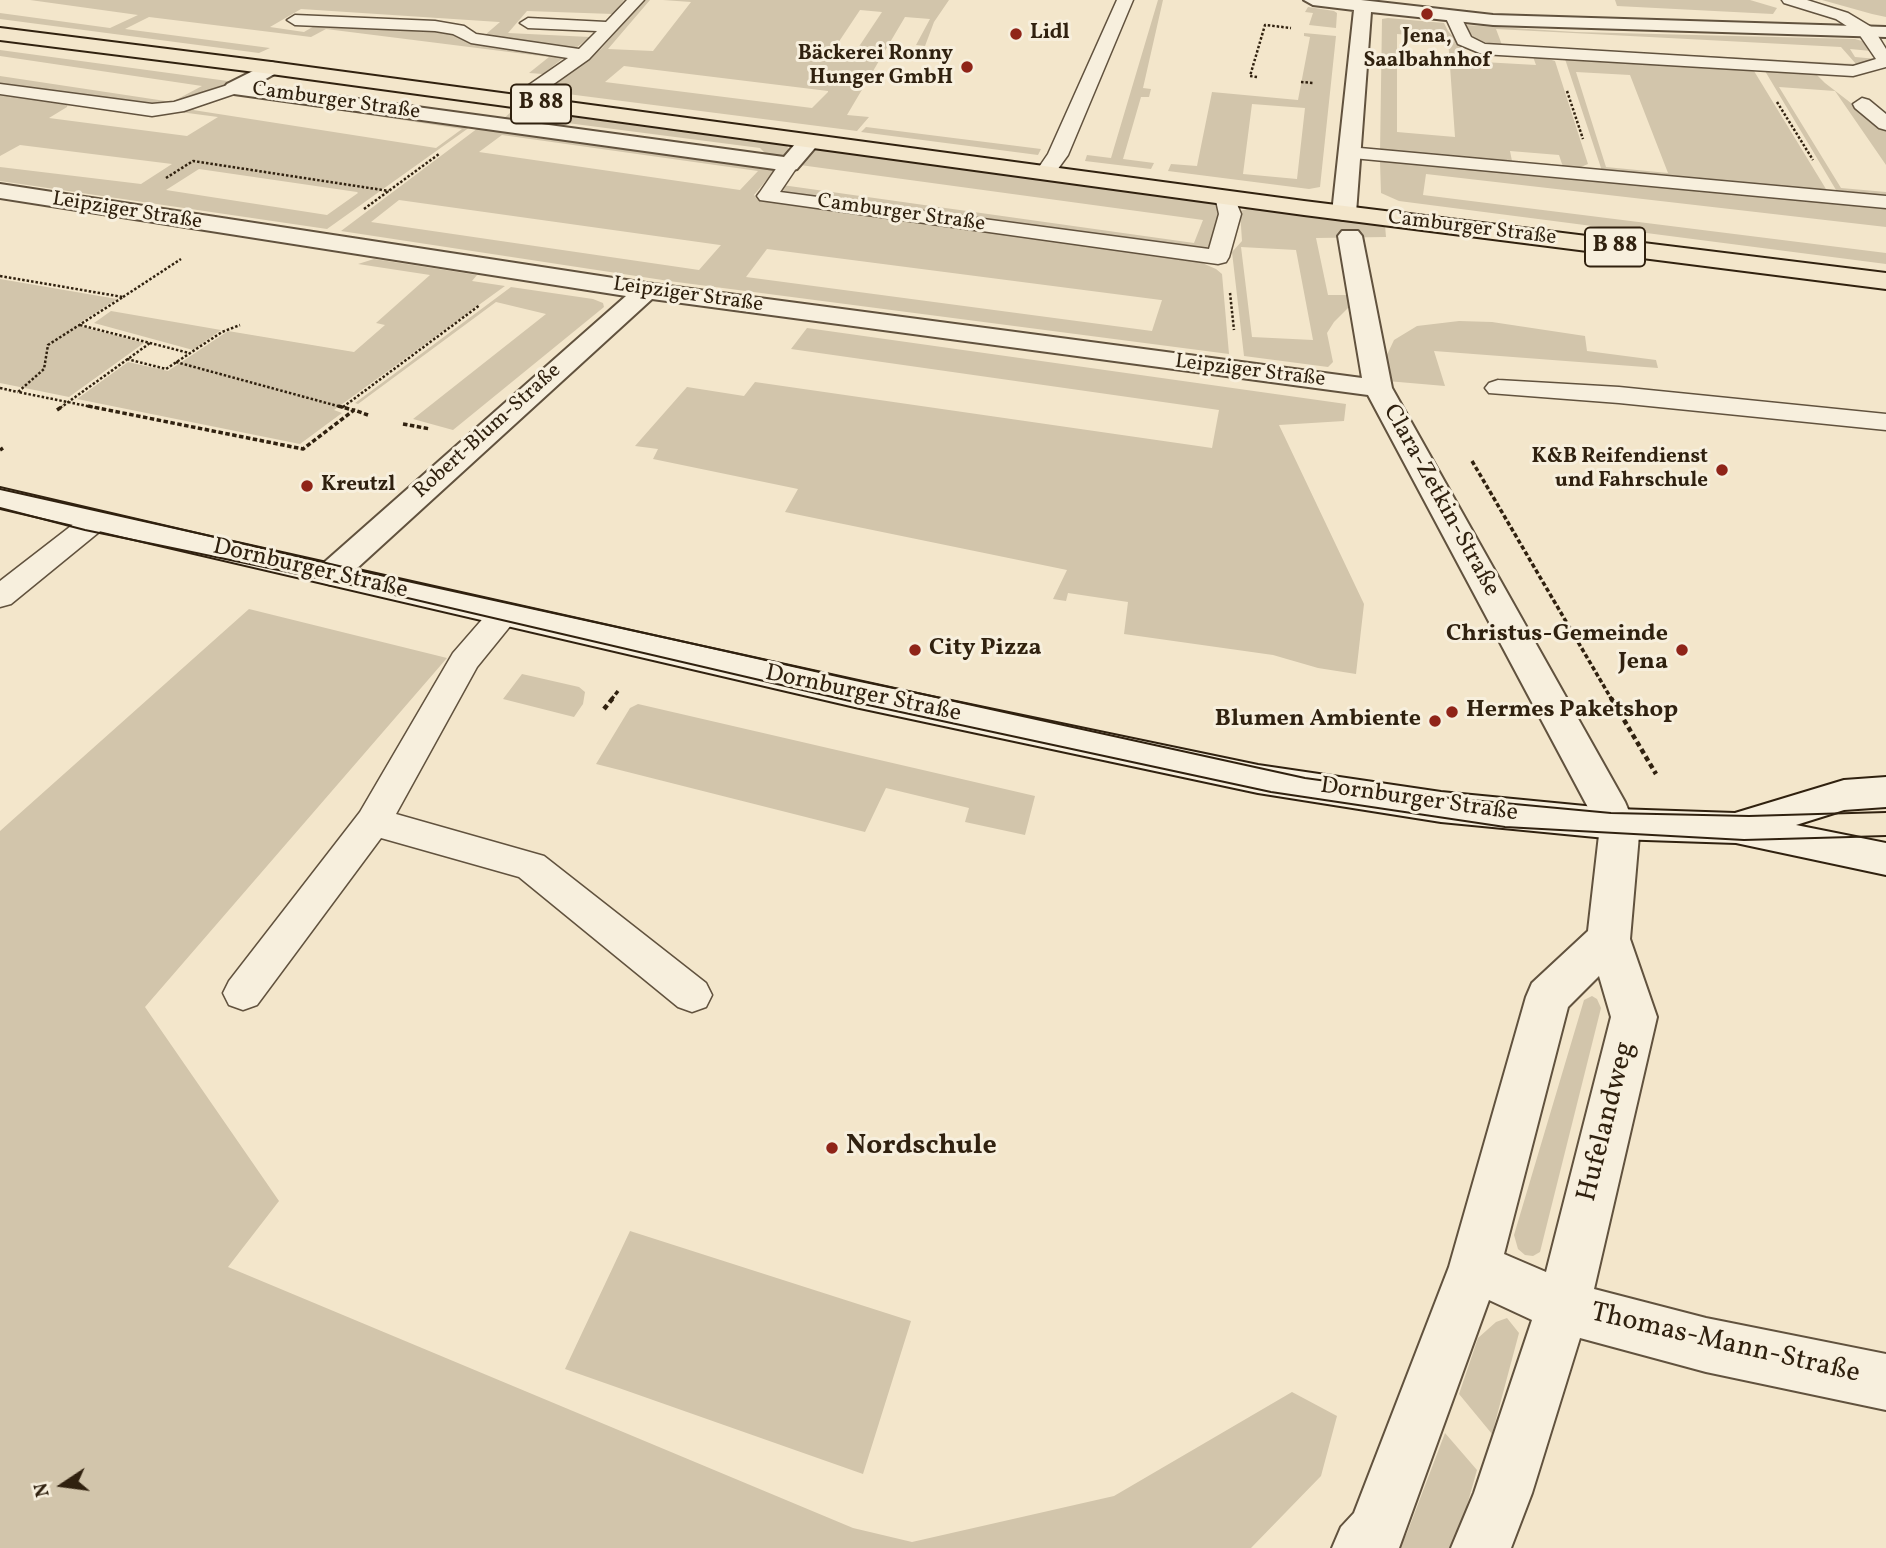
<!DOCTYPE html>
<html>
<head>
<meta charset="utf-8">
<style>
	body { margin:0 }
	#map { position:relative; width:1886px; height:1548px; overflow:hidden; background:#f3e6cb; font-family:Vollkorn,serif }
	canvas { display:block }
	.north { position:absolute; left:28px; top:1450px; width:70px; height:70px; -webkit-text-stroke:5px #f7efdd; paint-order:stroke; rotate:257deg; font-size:19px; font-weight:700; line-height:28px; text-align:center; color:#30210f }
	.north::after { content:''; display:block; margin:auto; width:24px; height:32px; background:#30210f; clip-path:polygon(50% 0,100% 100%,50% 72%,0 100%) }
</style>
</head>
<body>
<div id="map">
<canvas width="1886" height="1548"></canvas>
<div class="north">N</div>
</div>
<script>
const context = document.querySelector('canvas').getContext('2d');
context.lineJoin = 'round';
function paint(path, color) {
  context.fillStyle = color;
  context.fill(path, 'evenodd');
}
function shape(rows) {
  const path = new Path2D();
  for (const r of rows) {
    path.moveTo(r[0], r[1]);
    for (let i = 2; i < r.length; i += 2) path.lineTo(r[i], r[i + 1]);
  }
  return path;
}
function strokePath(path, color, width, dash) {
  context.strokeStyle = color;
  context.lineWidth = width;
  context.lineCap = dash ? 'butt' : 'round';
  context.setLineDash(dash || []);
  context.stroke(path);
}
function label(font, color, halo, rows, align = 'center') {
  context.font = font + ' Vollkorn,serif';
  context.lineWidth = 6;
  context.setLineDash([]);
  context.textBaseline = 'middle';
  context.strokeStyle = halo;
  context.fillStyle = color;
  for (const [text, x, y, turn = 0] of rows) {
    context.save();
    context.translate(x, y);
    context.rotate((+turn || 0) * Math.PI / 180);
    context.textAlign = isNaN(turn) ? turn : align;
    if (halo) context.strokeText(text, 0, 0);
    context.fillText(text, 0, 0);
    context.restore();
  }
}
const green = shape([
	[30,0,624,0,613,14,527,11,508,33,590,37,543,74,529,73,549,57,326,29,311,37,149,17,125,29,270,48,259,53,0,19,0,13,110,28,138,15],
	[301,9,499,22,500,22,485,35,316,25,304,32,270,27],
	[644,0,650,0,608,49,653,51,691,2,663,0,949,0,934,22,925,46,916,45,930,19,905,17,847,115,869,117,857,131,544,91,601,49],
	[860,10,882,12,850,60,828,58],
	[624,66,828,91,828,92,812,108,605,82],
	[1158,0,1163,0,1143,88,1151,89,1149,97,1141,97,1123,159,1154,163,1151,169,1085,161,1087,155,1111,158],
	[1615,0,1750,0,1777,8,1773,14,1617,6],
	[1822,0,1886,0,1886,17,1872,14],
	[1308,7,1334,11,1337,13,1336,28,1309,25,1313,13,1305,12],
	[1388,18,1444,23,1448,31,1465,50,1465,61,1536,65,1532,54,1555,61,1588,164,1574,170,1564,170,1559,155,1510,151,1513,166,1380,154,1382,19],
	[1397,34,1448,38,1455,137,1397,132],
	[1465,25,1576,32,1855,39,1862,41,1871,51,1850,49,1855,57,1877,59,1857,65,1840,67,1491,45,1473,37],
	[1496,29,1841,47,1856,64,1502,45],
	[1304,33,1336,36,1320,187,1309,189,1168,171,1171,164,1197,166,1212,92,1298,100,1310,37,1304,36],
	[1252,104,1305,108,1297,179,1243,174],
	[0,50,235,82,174,103,157,106,0,84,0,76,172,102,202,86,0,56],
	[1565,59,1745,67,1754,71,1829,194,1603,174],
	[1576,72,1630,75,1668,173,1606,167],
	[1765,71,1815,73,1825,83,1886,130,1886,165,1835,91,1779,87,1841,188,1886,192,1886,200,1839,195],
	[0,92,68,103,67,107,49,118,187,136,218,117,180,112,223,93,470,127,327,229,0,181,0,167,141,184,172,164,20,145,0,156],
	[223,93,462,129,436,148,193,110],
	[199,169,357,192,358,193,327,215,166,190],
	[521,110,786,145,791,152,787,156,772,160,760,148,521,117,512,125,502,120,511,112],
	[866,127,1041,149,1038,155,861,132],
	[478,128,771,168,774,171,754,195,757,199,1200,262,1216,269,1222,274,1229,354,669,281,341,231],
	[502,135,758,171,740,190,479,152],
	[399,200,720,245,721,245,699,270,371,222],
	[767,249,1161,300,1162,300,1152,331,746,277],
	[818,149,1215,202,1222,207,1222,212,1212,246,1195,253,795,197,779,191,777,186,807,152],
	[800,165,1203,220,1194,243,782,185],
	[1380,161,1886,207,1886,227,1426,174,1423,195,1886,253,1886,264,1399,201,1381,193],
	[1253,207,1385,225,1386,237,1316,238,1328,295,1350,295,1352,304,1334,322,1327,333,1333,362,1328,367,1244,356,1232,252,1242,241,1240,211],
	[1241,247,1296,250,1313,340,1252,337],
	[374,259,477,275,472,281,505,286,334,410,342,413,300,444,77,399,128,362,168,371,228,331,354,352,385,325,376,323,430,275,358,264],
	[0,279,117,299,76,325,144,343,69,397,0,383],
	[511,287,593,299,603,303,604,307,453,430,413,419,546,314,496,302,358,404,355,403],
	[111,311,221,330,193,350,94,323],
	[1459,321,1492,322,1585,336,1587,351,1656,360,1658,368,1434,351,1445,386,1387,381,1386,357,1394,340,1417,326],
	[807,328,1346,404,1344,421,1279,425,1364,604,1356,674,1318,668,1273,655,1124,634,1128,602,1068,593,1066,601,1053,599,1067,570,785,512,798,489,653,459,658,449,635,446,687,387,744,396,755,382,1212,448,1219,410,791,349],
	[249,609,447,658,145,1007,279,1201,228,1267,853,1528,912,1542,1114,1496,1292,1392,1337,1416,1321,1476,1251,1548,0,1548,0,831],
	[522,674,579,687,585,692,583,704,574,717,503,699],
	[638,704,1035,796,1025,835,965,822,969,808,886,788,865,832,596,764,630,708],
	[1592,996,1597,999,1601,1008,1540,1252,1533,1256,1525,1255,1518,1249,1514,1235,1584,1000],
	[630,1231,911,1321,863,1474,565,1369],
	[1507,1318,1519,1333,1492,1434,1459,1394,1478,1338,1496,1322],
	[1445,1433,1477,1470,1455,1548,1399,1548,1407,1533]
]);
const pathFar2 = shape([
	[1257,77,1250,76,1265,25,1291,28],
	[1301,82,1314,83],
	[1567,91,1583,139],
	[1777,102,1813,160],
	[166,178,193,161,389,191],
	[364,209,439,154],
	[0,276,123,297,48,345,44,369,18,392,97,408],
	[1230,293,1234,330],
	[123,297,181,259],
	[80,325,189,353],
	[127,359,166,369,222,332,240,325],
	[176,362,345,408],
	[0,388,18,392],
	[343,407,480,305],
	[60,408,150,343]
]);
const pathFar1 = shape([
	[88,406,303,449,354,410,368,415],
	[338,406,353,410],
	[57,410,63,406],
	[403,424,430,429],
	[0,450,3,448],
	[1472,461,1612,700],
	[611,700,618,691]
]);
const path = shape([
	[1611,698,1656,774],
	[604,709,613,698]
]);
const lane = shape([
	[627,0,644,0,589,59,538,95,532,96,523,91,526,87,568,58,471,43,453,34,435,31,295,25,287,20,295,15,435,21,464,26,476,34,579,49,597,31,528,28,520,23,528,18,606,22,627,0],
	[1117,0,1133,0,1068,155,1052,177,1038,177,1035,173,1048,154,1117,0],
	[1782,0,1807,0,1848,13,1873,28,1886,49,1886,67,1853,76,1482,54,1458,44,1445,16,1447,13,1459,13,1471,37,1485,44,1853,66,1876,59,1859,34,1836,19,1784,3,1782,0],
	[234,83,243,88,240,92,184,111,152,116,0,94,0,84,152,104,174,102,234,83],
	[1862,98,1869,100,1886,114,1886,130,1879,128,1855,108,1853,104,1862,98],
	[1349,147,1886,196,1886,208,1342,157,1339,153,1342,149,1349,147],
	[789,158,796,160,799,164,780,192,1209,249,1219,214,1215,196,1218,192,1232,192,1241,214,1229,257,1226,262,1218,264,760,200,757,196,760,192,782,160,789,158],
	[1498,380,1619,387,1886,414,1886,430,1619,403,1489,393,1485,388,1489,383,1498,380],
	[94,513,104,516,108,522,104,528,11,604,0,607,0,581,84,516,94,513],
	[504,604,515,607,520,614,477,667,396,814,544,856,706,983,712,995,706,1007,692,1012,678,1007,519,877,381,838,257,1005,243,1010,229,1005,223,993,229,981,360,812,453,653,493,607,504,604]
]);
const street = shape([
	[1304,0,1361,0,1493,15,1886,27,1886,37,1493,25,1371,12,1356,213,1352,218,1344,220,1336,218,1332,213,1354,10,1313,5,1304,0],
	[271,62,278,64,281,68,278,72,255,85,784,157,801,137,809,136,817,137,820,142,797,169,789,171,234,94,227,92,224,88,227,84,271,62],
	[0,184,646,283,1362,378,1338,236,1342,231,1358,231,1362,236,1392,388,1625,802,1639,835,1630,939,1657,1017,1594,1289,1706,1318,1886,1354,1886,1410,1706,1372,1580,1338,1532,1493,1511,1548,1451,1548,1474,1493,1532,1320,1489,1300,1399,1548,1332,1548,1341,1527,1354,1513,1449,1267,1526,997,1532,983,1588,931,1599,835,1591,813,1368,395,652,299,343,581,331,585,319,581,314,574,319,567,626,296,0,198,0,184],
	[1599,976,1611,1017,1546,1272,1504,1254,1568,1007,1599,976]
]);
const secondary = shape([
	[0,490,855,681,1258,765,1441,792,1616,809,1735,813,1844,780,1886,777,1886,807,1844,810,1796,825,1886,843,1886,875,1736,843,1616,839,1441,822,1258,793,855,707,0,508,0,490]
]);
const primary = shape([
	[0,28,271,62,1304,201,1886,273,1886,289,1304,215,271,74,0,40,0,28]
]);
const tram = shape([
	[0,487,339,566,1305,778,1450,798,1611,813,1749,816,1886,812],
	[0,508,85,530,356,586,854,702,1271,792,1505,827,1744,840,1886,836]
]);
const markers = [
	[1427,14,7,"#8f2418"],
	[1016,34,7,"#8f2418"],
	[967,67,7,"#8f2418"],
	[1722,470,7,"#8f2418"],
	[307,486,7,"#8f2418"],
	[915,650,7,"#8f2418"],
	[1682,650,7,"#8f2418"],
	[1452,712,7,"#8f2418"],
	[1435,721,7,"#8f2418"],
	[832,1148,7,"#8f2418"]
];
const farPoinames = [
	["Lidl",1030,34],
	["Jena,",1427,38,"center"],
	["Saalbahnhof",1427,62,"center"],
	["Bäckerei Ronny",953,55,"right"],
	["Hunger GmbH",953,79,"right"],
	["K&B Reifendienst",1708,458,"right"],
	["und Fahrschule",1708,482,"right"],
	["Kreutzl",321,486]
];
const farStreetnames = [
	["Camburger Straße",336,102,8],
	["Leipziger Straße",127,212,9],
	["Camburger Straße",901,214,8],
	["Camburger Straße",1472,229,7],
	["Leipziger Straße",688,296,8],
	["Leipziger Straße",1250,372,7],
	["Robert-Blum-Straße",488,432,-42]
];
const shields = [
	[541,104,60],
	[1615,247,60]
];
const shieldNames = [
	["B 88",541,104],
	["B 88",1615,247]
];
const streetNames = [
	["Clara-Zetkin-Straße",1440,501,61],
	["Dornburger Straße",310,570,13],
	["Dornburger Straße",863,695,12],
	["Dornburger Straße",1419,801,8]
];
const poiNames = [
	["Christus-Gemeinde",1668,636],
	["Jena",1668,664],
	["City Pizza",929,650,"left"],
	["Hermes Paketshop",1466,712,"left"],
	["Blumen Ambiente",1421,721]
];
const nearStreetnames = [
	["Hufelandweg",1608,1122,-76],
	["Thomas-Mann-Straße",1725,1345,13]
];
const nearPoinames = [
	["Nordschule",846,1148]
];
paint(green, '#d2c5ab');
strokePath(lane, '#61523e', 3);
strokePath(street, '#61523e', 4);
strokePath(secondary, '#30210f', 4);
strokePath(primary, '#30210f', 4);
strokePath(pathFar2, '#30210f', 2.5, [2.5, 2]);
strokePath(pathFar1, '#30210f', 3.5, [4.5, 2.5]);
strokePath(path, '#30210f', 4.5, [5, 3.5]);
paint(lane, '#f7efdd');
paint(street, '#f7efdd');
paint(secondary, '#f7efdd');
paint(primary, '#f3e6cb');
strokePath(tram, '#30210f', 2);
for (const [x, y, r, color] of markers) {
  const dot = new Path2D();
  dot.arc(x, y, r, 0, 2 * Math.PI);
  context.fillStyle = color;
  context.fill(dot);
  strokePath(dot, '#f7efdd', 2.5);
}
label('bold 21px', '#30210f', '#f7efdd', farPoinames, 'left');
label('21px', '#30210f', '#f7efdd', farStreetnames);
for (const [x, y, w] of shields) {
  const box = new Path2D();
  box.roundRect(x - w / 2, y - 19.5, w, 39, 5);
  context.fillStyle = '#f7efdd';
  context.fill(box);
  strokePath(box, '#30210f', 2);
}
label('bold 23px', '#30210f', null, shieldNames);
label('24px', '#30210f', '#f7efdd', streetNames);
label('bold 24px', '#30210f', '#f7efdd', poiNames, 'right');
label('28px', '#30210f', '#f7efdd', nearStreetnames);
label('bold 28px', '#30210f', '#f7efdd', nearPoinames, 'left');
</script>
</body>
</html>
